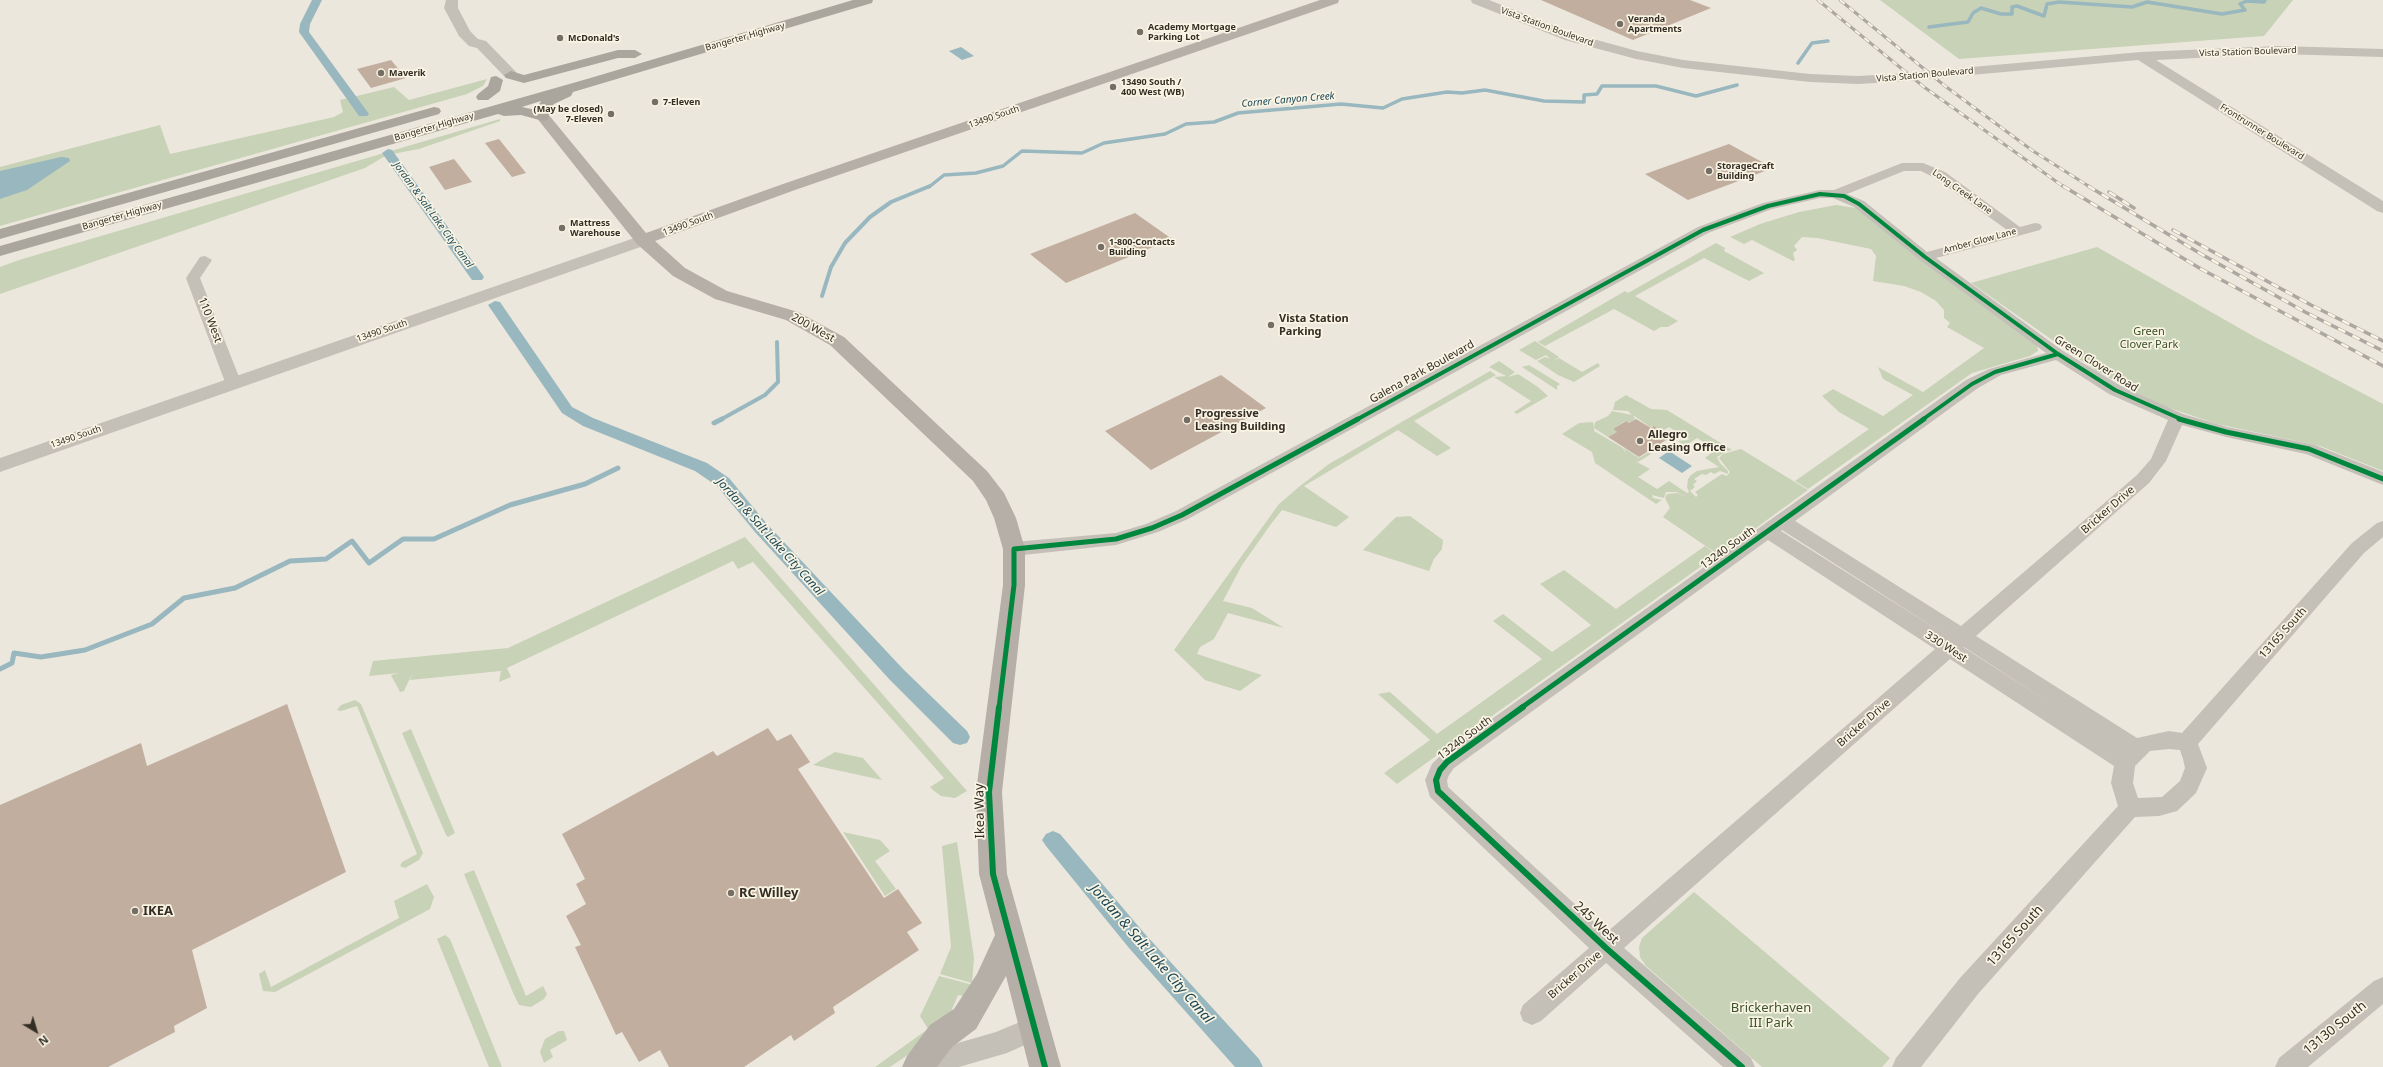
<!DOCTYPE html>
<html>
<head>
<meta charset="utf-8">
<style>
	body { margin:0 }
	#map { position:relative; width:2383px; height:1067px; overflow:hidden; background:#ece7dd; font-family:"Noto Sans",sans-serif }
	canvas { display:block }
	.north { position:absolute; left:16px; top:1011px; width:40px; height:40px; -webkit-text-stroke:3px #f9f4e3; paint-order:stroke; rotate:142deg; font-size:11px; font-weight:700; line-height:16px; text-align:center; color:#342d25 }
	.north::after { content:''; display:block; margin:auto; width:14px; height:18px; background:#342d25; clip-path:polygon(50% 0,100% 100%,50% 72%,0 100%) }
</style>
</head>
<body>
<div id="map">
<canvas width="2383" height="1067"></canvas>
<div class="north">N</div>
</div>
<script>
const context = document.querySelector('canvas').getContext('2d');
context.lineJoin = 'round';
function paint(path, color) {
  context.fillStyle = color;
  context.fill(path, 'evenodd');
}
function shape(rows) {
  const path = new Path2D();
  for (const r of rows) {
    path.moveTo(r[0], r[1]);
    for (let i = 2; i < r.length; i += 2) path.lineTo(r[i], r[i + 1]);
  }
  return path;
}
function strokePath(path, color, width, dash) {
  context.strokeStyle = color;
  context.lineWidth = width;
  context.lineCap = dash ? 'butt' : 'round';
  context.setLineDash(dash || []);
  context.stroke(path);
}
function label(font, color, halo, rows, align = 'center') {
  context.font = font + ' "Noto Sans",sans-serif';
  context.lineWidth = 3.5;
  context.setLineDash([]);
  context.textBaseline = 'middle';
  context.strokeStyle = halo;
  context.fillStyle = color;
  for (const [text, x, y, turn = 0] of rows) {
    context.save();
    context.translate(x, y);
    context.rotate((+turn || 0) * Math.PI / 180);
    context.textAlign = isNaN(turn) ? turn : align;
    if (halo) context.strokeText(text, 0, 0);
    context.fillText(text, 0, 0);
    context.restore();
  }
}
const green = shape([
	[1880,0,2293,0,2264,36,1959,59],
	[487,79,483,86,467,94,0,226,0,167,160,125,170,154,334,117,343,112,340,100,394,87,409,100],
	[500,119,500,121,419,149,387,155,365,168,0,294,0,267,19,260],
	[1836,205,1856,208,2037,344,2038,351,2030,356,1972,373,1808,489,1795,481,1869,429,1839,412,1822,396,1833,389,1883,416,1913,395,1883,379,1878,367,1923,392,1984,348,1947,327,1950,323,1944,318,1944,310,1936,301,1921,292,1904,286,1873,281,1876,256,1871,249,1817,238,1802,237,1794,246,1797,250,1793,253,1795,260,1793,261,1752,240,1744,244,1730,237,1760,224,1799,212],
	[1716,243,1725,248,1724,251,1764,273,1749,281,1704,258,1635,296,1678,321,1668,327,1661,327,1654,331,1614,309,1545,346,1538,342,1625,291,1628,293],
	[2097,247,2255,337,2383,404,2383,471,2320,446,2217,424,2155,403,2095,370,1971,283],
	[1535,341,1559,357,1553,361,1559,358,1582,372,1598,363,1600,366,1574,382,1558,375,1537,361,1545,357,1550,359,1546,355,1536,360,1519,350],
	[1499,361,1515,372,1508,377,1518,374,1538,387,1548,396,1517,414,1514,412,1531,401,1494,377,1506,376,1489,367],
	[1529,365,1560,384,1557,386,1557,390,1522,367],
	[1490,371,1496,375,1414,421,1451,448,1437,456,1398,430,1304,486,1349,517,1336,527,1282,510,1271,524,1242,565,1223,601,1252,608,1284,628,1228,613,1214,639,1200,647,1197,654,1262,675,1240,691,1205,680,1174,650,1279,504,1300,486,1329,464],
	[1626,395,1651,409,1667,410,1732,450,1728,451,1703,438,1726,452,1717,457,1720,463,1728,471,1728,474,1720,471,1714,474,1711,472,1706,475,1702,474,1694,479,1697,481,1693,485,1695,487,1690,491,1696,497,1698,495,1695,492,1722,474,1727,476,1730,472,1719,458,1723,454,1741,449,1808,490,1719,555,1663,517,1670,508,1665,498,1667,494,1677,493,1688,497,1676,492,1666,492,1664,498,1652,495,1653,498,1662,500,1656,504,1595,463,1592,452,1562,434,1579,423,1593,422,1594,428,1595,422,1608,416,1612,411,1632,415,1628,411,1613,410,1615,402],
	[1633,415,1650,427,1654,426,1662,431,1669,427,1688,439,1693,437,1688,440,1678,441,1685,446,1697,438,1716,449,1705,458,1719,467,1697,471,1691,475,1688,479,1687,487,1689,492,1687,493,1669,481,1657,489,1638,477,1650,469,1635,461,1638,462,1651,454,1649,452,1639,458,1624,448,1626,454,1623,448,1594,431,1594,428,1608,437,1617,432,1613,429,1625,421,1629,423,1635,419],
	[1410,516,1443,540,1442,549,1434,559,1429,571,1363,550,1396,517],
	[745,537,967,791,955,798,941,796,933,790,930,787,946,777,944,778,753,562,738,569,733,561,507,668,511,677,499,682,501,671,410,680,413,672,404,691,400,692,391,675,399,673,369,676,373,661,508,648],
	[1705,546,1717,555,1397,784,1384,773,1430,740,1378,694,1390,692,1437,734,1542,659,1493,621,1503,614,1552,652,1591,625,1540,584,1564,570,1616,609],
	[355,700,361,704,423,853,419,860,405,868,400,866,402,862,417,854,357,706,341,711,337,710,341,705],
	[411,729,455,833,448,837,446,835,402,733],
	[835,752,863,758,882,780,813,765],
	[843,832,880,840,890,851,875,861,896,889,885,896],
	[957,842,974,958,972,983,940,974,951,947,942,846],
	[474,870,526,996,543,986,547,994,544,999,531,1007,519,1005,514,995,464,874],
	[427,884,434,897,430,909,275,992,263,991,259,974,265,970,271,987,399,918,394,901],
	[1694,892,1890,1058,1882,1067,1762,1067,1646,966,1640,957,1639,947,1642,938],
	[445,935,450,939,502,1067,489,1067,437,939],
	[939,976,973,985,969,997,958,995,943,1031,890,1067,875,1067,928,1029,920,1016],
	[559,1031,564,1031,567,1040,550,1050,553,1057,544,1063,540,1052,545,1039]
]);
const water = shape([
	[961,47,974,56,962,60,949,51],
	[61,157,69,158,70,161,27,190,0,199,0,171],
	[1669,451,1692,466,1682,473,1659,458]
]);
const streamFar2 = shape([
	[1929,27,1968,22,1973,13,1981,8,2001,14,2012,14,2012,7,2017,6,2044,16,2047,4,2059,2,2132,7,2147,2,2222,14,2245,10,2240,4,2247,1,2264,2,2265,0],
	[1798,63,1812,43,1828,41],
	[929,187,944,175,976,173,1003,166,1022,151,1082,153,1104,143,1165,134,1186,124,1214,122,1238,113,1341,104,1383,108,1402,99,1447,92,1462,93,1485,90,1544,101,1584,102,1584,95,1597,94,1602,86,1656,86,1696,96,1737,85]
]);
const streamFar1 = shape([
	[822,296,831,267,845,243,870,217,891,202,930,186],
	[720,420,765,395,778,382,777,342]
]);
const stream = shape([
	[714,423,722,419],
	[0,669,12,663,14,653,41,657,85,650,152,624,184,598,235,588,290,561,326,559,352,541,369,563,403,539,434,539,510,505,585,484,618,468]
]);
const canal = shape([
	[312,0,322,0,310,24,309,32,369,114,367,116,359,116,299,32,300,24,312,0],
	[388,149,392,150,482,274,484,277,482,280,472,280,382,153,388,149],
	[495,301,500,302,572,407,593,418,707,463,729,478,767,524,904,670,967,731,970,737,967,743,960,745,953,743,890,680,755,532,717,486,695,471,583,426,562,413,488,305,495,301],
	[1053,831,1060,834,1145,934,1259,1059,1263,1067,1235,1067,1129,948,1046,846,1042,840,1046,834,1053,831]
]);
const building = shape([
	[1541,0,1690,0,1711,8,1633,40],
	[391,60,406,78,371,88,357,69],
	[499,139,526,173,512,177,485,143],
	[1729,144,1773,168,1688,200,1645,174],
	[454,159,472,182,445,190,429,167],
	[1135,213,1172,239,1066,283,1030,254],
	[1221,375,1266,408,1151,470,1105,431],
	[1636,419,1651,428,1654,426,1671,437,1639,457,1608,437,1617,432,1613,429,1626,421,1629,423],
	[287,704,346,872,192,950,207,1008,174,1026,175,1032,108,1067,0,1067,0,805,141,743,147,766],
	[768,728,777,741,791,734,810,762,798,769,884,898,898,889,922,923,907,932,919,950,833,1007,835,1013,794,1041,791,1035,744,1067,669,1067,660,1050,639,1062,622,1032,616,1035,575,947,581,945,566,916,586,904,576,884,585,879,562,834,713,751,717,756]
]);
const minor = shape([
	[1902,163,1923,163,1945,172,2020,227,2035,223,2040,224,2042,227,2040,230,1936,258,2063,351,2121,386,2183,414,2227,427,2315,445,2383,472,2383,485,2306,454,2226,437,2182,425,2166,461,2149,483,1976,636,2137,738,2169,731,2182,733,2352,543,2377,523,2383,521,2383,537,2364,553,2198,744,2207,768,2196,793,2177,811,2159,816,2135,817,1978,994,1921,1067,1892,1067,1896,1058,1960,978,2118,806,2111,783,2114,766,1950,659,1624,948,1751,1058,1755,1067,1723,1067,1606,963,1541,1021,1532,1025,1523,1021,1520,1013,1523,1005,1589,948,1430,797,1425,780,1432,764,1440,756,1966,380,1989,369,2046,353,1920,260,1854,207,1833,198,1820,198,1772,209,1708,233,1188,519,1158,532,1116,545,1014,556,1008,554,1005,549,1008,544,1014,542,1116,533,1146,524,1176,511,1698,227,1763,203,1820,190,1834,190,1902,163],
	[1904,171,1921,171,1935,178,2007,230,1927,252,1864,201,1847,194,1904,171],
	[2056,360,2109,394,2168,420,2151,459,2137,475,1961,626,1795,521,1978,388,2001,375,2056,360],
	[1782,530,1949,637,1781,531,1782,530],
	[1768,540,1935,649,1606,933,1448,787,1447,780,1449,775,1454,768,1768,540],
	[1963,647,1964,647,2053,705,1963,647],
	[2169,749,2180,750,2183,759,2185,768,2180,781,2162,797,2138,798,2133,783,2135,766,2150,751,2169,749],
	[205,256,212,260,200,278,241,382,239,386,233,387,227,386,225,382,186,278,200,257,205,256],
	[2383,977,2383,1004,2308,1067,2275,1067,2279,1058,2374,981,2383,977],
	[1034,1016,1043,1019,1046,1028,1043,1037,1007,1053,959,1067,919,1067,923,1058,937,1049,996,1032,1034,1016]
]);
const tertiary = shape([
	[446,0,458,0,458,8,470,31,478,39,486,41,516,72,518,75,516,78,506,78,477,48,469,46,459,36,444,8,446,0],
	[1471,0,1489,0,1575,34,1637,51,1683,60,1810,74,1858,76,1893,74,2141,52,2278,46,2383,49,2383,57,2278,54,2156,60,2383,201,2383,213,2377,211,2138,60,1893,82,1858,84,1810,82,1683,68,1636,59,1565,40,1472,3,1471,0],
	[643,235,649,236,652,240,649,244,0,472,0,458,643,235]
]);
const secondary = shape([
	[1320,0,1339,0,1338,3,795,190,655,241,685,268,727,291,798,312,844,337,987,471,1004,493,1016,518,1025,549,1025,585,1002,792,1007,874,1061,1067,1029,1067,1006,976,976,1029,952,1047,937,1067,902,1067,907,1056,930,1025,954,1009,977,974,995,935,979,874,976,792,1003,585,1003,549,994,518,986,500,973,481,830,345,786,320,715,299,673,276,637,244,536,117,543,113,548,114,646,233,783,184,1320,0]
]);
const motorway = shape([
	[853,0,873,0,872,3,573,92,571,96,554,104,550,109,548,120,543,121,521,115,504,116,498,114,0,256,0,246,587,79,853,0],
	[541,101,536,110,522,107,541,101],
	[618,50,635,50,642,54,635,58,618,58,524,83,506,78,504,75,511,71,524,75,618,50],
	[496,76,503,80,500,91,488,100,478,100,476,97,478,94,488,86,491,77,496,76],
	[434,107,439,108,441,111,439,114,0,239,0,229,434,107]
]);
const railFar1 = shape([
	[1818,0,1924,87,2064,187],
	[1840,0,1945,86,2033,151,2090,187]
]);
const rail = shape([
	[2063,186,2201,269,2383,366],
	[2088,186,2201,254,2305,312,2383,351],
	[2109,192,2134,208],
	[2173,230,2311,305,2383,341]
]);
const cyclewayFar2 = shape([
	[1356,420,1703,230,1768,206,1820,194,1844,196,1859,204,1925,257,2058,354,2115,390,2183,420],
	[1922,420,1972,384,1995,372,2058,354]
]);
const cyclewayFar1 = shape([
	[2179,419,2226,432,2309,449,2383,479],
	[999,708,1014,585,1014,549,1116,539,1152,528,1182,515,1358,419],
	[1521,708,1924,419]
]);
const cycleway = shape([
	[999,707,989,792,993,874,1045,1067],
	[1523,707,1447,762,1440,770,1436,780,1438,791,1606,948,1742,1067]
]);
const markers = [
	[1620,24,4,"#746e65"],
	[1140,32,4,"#746e65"],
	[560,38,4,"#746e65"],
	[381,73,4,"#746e65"],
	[1113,87,4,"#746e65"],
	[655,102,4,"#746e65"],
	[611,114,4,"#746e65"],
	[1709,171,4,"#746e65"],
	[562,228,4,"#746e65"],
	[1101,247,4,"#746e65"],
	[1271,325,4,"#746e65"],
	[1187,420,4,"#746e65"],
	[1640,441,4,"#746e65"],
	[731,893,4,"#746e65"],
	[135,911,4,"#746e65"]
];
const farPoinames = [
	["Veranda",1628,19],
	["Apartments",1628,29],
	["Academy Mortgage",1148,27],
	["Parking Lot",1148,37],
	["McDonald's",568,38],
	["Maverik",389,73],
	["13490 South /",1121,82],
	["400 West (WB)",1121,92],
	["7-Eleven",663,102],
	["(May be closed)",603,109,"right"],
	["7-Eleven",603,119,"right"],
	["StorageCraft",1717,166],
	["Building",1717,176],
	["Mattress",570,223],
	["Warehouse",570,233],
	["1-800-Contacts",1109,242],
	["Building",1109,252]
];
const farStreetnames = [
	["Vista Station Boulevard",1547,27,20],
	["Bangerter Highway",745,37,-16],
	["Vista Station Boulevard",2248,52,-2],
	["Vista Station Boulevard",1925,75,-5],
	["13490 South",994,117,-19],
	["Bangerter Highway",434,127,-16],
	["Frontrunner Boulevard",2262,132,32],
	["Long Creek Lane",1962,192,35],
	["Bangerter Highway",122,216,-16],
	["13490 South",688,224,-20],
	["Amber Glow Lane",1980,241,-15],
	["13490 South",382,331,-19],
	["13490 South",76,437,-19]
];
const farWaternames = [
	["Corner Canyon Creek",1288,100,-5],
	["Jordan & Salt Lake City Canal",433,215,54]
];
const poiNames = [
	["Vista Station",1279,319],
	["Parking",1279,332],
	["Progressive",1195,414],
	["Leasing Building",1195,427],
	["Allegro",1648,435],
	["Leasing Office",1648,448]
];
const streetNames = [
	["110 West",210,320,69],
	["200 West",813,328,29],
	["Green Clover Road",2096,364,32],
	["Galena Park Boulevard",1422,372,-29],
	["Bricker Drive",2108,510,-41],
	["13240 South",1728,548,-36],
	["13165 South",2283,633,-48],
	["330 West",1946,647,33],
	["Bricker Drive",1864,723,-41],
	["13240 South",1465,738,-37],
	["Bricker Drive",1575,975,-41]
];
const parkNames = [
	["Green",2149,332],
	["Clover Park",2149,345]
];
const waterNames = [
	["Jordan & Salt Lake City Canal",770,537,48]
];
const nearStreetnames = [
	["Ikea Way",980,811,-91],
	["245 West",1596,923,43],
	["13165 South",2015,936,-48],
	["13130 South",2335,1028,-39]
];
const nearPoinames = [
	["RC Willey",739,893],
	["IKEA",143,911]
];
const nearParknames = [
	["Brickerhaven",1771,1008],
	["III Park",1771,1023]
];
const nearWaternames = [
	["Jordan & Salt Lake City Canal",1151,954,49]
];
paint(green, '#c8d2b6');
paint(water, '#99b7be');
strokePath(streamFar2, '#99b7be', 3.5);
strokePath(streamFar1, '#99b7be', 4);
strokePath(stream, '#99b7be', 5);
paint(canal, '#99b7be');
paint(building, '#c1ae9e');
paint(minor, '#c4bfb7');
paint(tertiary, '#c4bfb7');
paint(secondary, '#b5afa7');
paint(motorway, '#aba69d');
strokePath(railFar1, '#aca8a1', 3);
strokePath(rail, '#aca8a1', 3.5);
strokePath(railFar1, '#f9f4e3', 2, [6]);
strokePath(rail, '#f9f4e3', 2.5, [8]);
strokePath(cyclewayFar2, '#00873e', 4);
strokePath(cyclewayFar1, '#00873e', 5);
strokePath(cycleway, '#00873e', 6);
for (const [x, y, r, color] of markers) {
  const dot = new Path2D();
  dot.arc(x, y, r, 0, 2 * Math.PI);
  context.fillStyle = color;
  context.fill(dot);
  strokePath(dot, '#f9f4e3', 1.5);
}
label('bold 9px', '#342d25', '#f9f4e3', farPoinames, 'left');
label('9px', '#342d25', '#f9f4e3', farStreetnames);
label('italic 10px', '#1a4757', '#f9f4e3', farWaternames);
label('bold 11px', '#342d25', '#f9f4e3', poiNames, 'left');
label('11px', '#342d25', '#f9f4e3', streetNames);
label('11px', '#3b5328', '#f9f4e3', parkNames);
label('italic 12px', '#1a4757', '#f9f4e3', waterNames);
label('13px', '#342d25', '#f9f4e3', nearStreetnames);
label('bold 13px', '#342d25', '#f9f4e3', nearPoinames, 'left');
label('13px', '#3b5328', '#f9f4e3', nearParknames);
label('italic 14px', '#1a4757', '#f9f4e3', nearWaternames);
</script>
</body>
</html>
